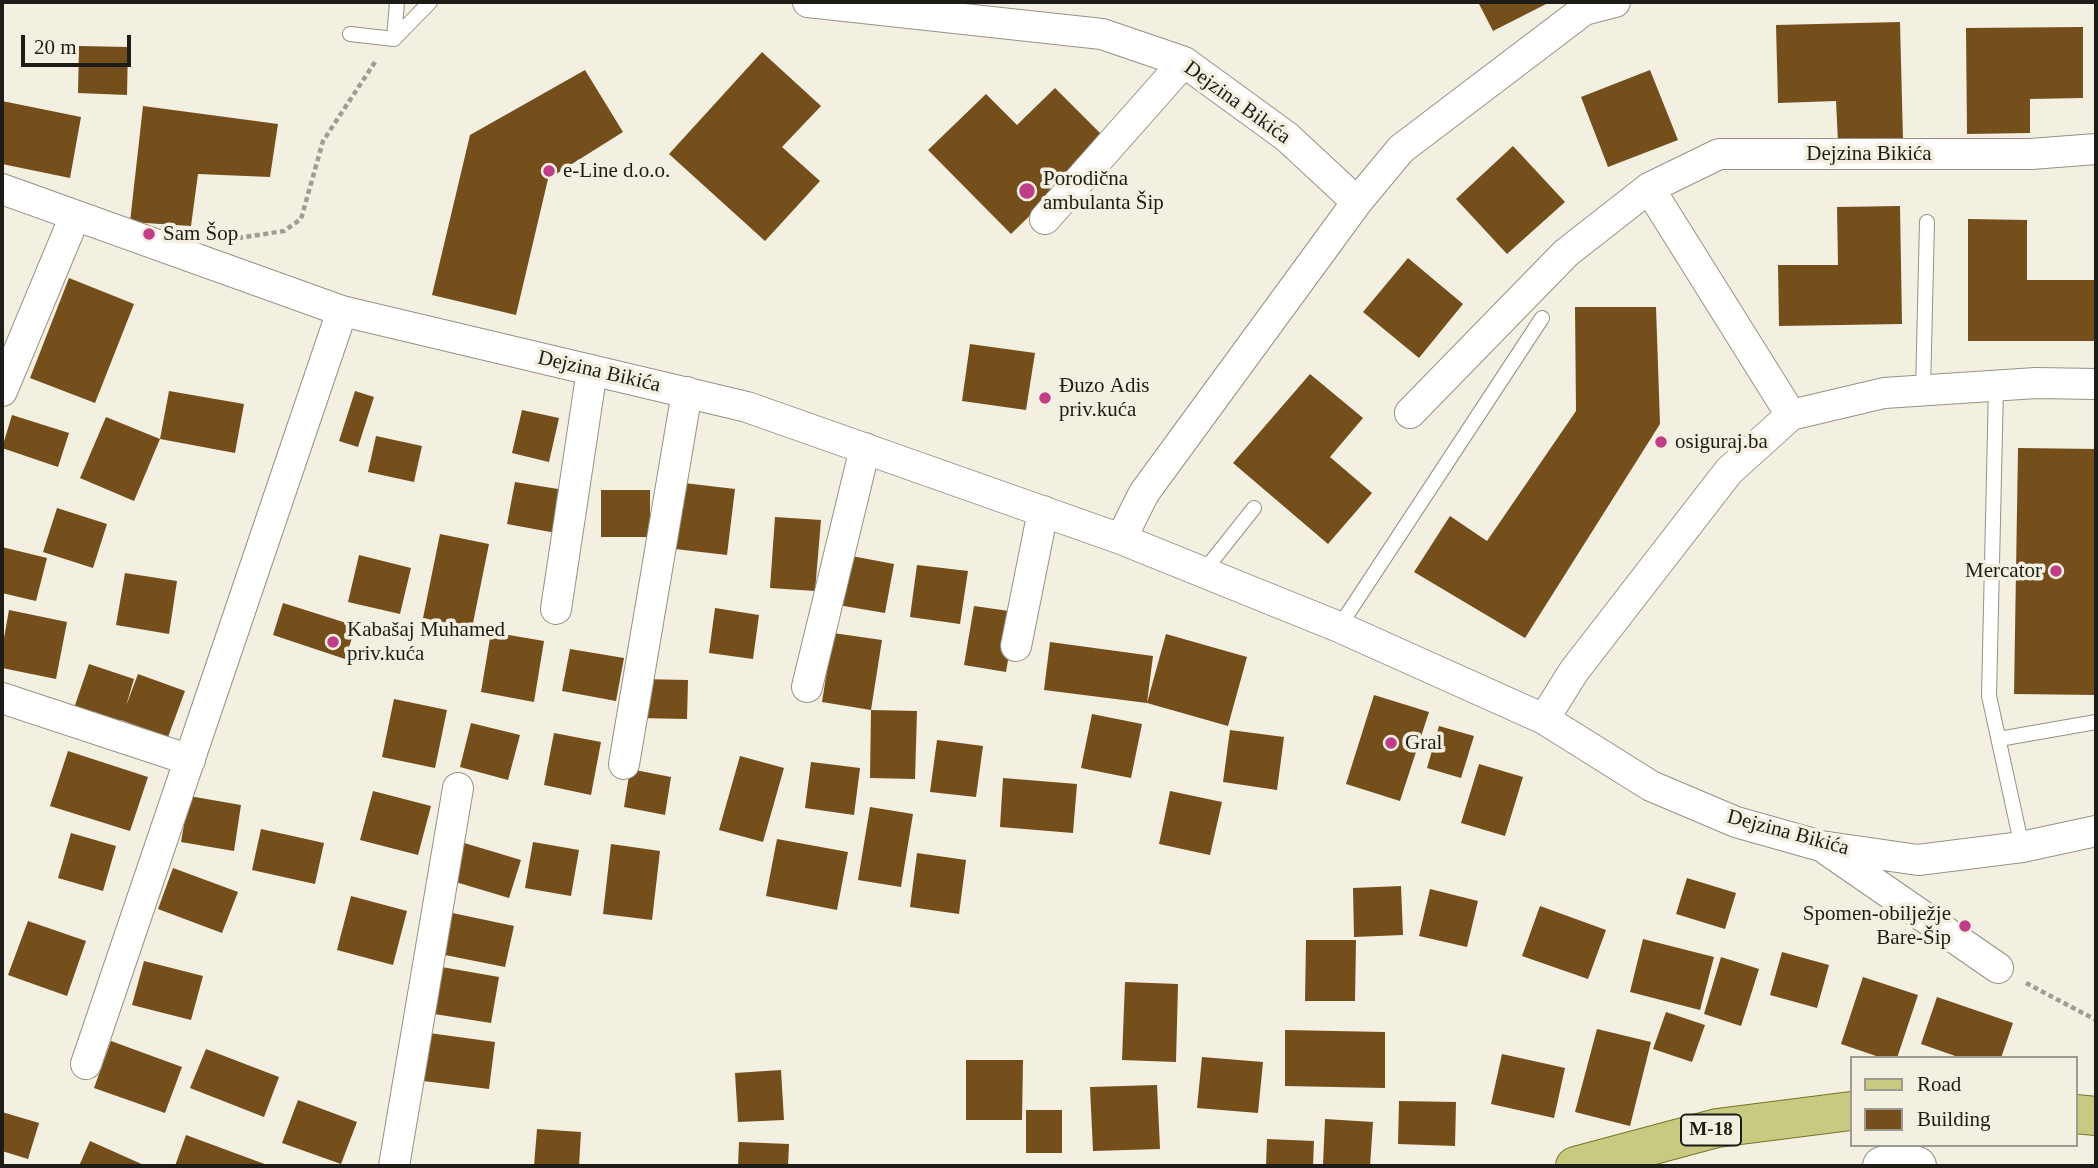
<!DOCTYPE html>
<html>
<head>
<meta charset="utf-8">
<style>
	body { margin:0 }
	#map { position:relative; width:2098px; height:1168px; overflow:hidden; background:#f3efe1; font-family:"Times New Roman",serif }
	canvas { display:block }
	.frame { position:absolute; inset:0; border:4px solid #1d1c17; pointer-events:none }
	.legend { position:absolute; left:1850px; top:1056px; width:228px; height:91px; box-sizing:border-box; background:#f3efe1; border:2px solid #9d9b90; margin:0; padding:9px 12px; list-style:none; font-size:21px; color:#1d1c17 }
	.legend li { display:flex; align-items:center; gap:14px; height:35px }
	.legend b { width:35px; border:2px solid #9d9b90 }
	.scale { position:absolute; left:21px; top:35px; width:110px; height:32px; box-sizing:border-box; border:4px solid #1d1c17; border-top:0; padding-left:9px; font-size:21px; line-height:24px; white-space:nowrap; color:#1d1c17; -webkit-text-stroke:5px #f3efe1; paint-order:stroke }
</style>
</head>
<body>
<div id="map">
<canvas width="2098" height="1168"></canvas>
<div class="frame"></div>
<ul class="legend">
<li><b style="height:9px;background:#c7ca80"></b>Road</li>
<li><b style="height:19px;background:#744f1c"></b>Building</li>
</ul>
<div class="scale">20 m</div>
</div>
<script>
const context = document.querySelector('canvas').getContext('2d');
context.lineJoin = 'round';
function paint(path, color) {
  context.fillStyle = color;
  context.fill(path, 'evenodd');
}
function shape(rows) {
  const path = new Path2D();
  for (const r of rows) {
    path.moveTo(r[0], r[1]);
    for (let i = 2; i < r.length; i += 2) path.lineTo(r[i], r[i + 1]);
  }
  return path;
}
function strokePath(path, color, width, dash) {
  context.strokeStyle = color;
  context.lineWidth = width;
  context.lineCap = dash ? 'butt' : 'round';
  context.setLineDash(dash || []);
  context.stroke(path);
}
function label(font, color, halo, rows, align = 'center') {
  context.font = font + ' "Times New Roman",serif';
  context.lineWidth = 7;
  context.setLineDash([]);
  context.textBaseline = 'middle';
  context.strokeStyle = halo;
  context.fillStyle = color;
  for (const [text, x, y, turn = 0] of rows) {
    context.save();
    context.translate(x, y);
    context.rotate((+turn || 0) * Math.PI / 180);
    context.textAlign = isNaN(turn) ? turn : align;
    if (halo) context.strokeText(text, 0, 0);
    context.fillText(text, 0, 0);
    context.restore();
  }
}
const building = shape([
	[1478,2,1550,2,1493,31],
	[1900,22,1903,140,1838,142,1836,101,1778,103,1776,25],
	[2083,27,2083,98,2030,99,2030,133,1967,134,1966,28],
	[79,46,128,47,127,95,78,93],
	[762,52,821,106,782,147,820,181,765,241,669,154],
	[585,70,623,132,548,179,516,315,432,295,470,135],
	[1650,70,1678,140,1608,167,1581,97],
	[1055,88,1107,140,1011,234,928,150,986,94,1017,125],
	[2,101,81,117,70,178,2,164],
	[143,106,278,124,270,177,198,174,191,226,130,222],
	[1513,146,1565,202,1507,254,1456,199],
	[1900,206,1902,324,1779,326,1778,265,1838,265,1837,207],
	[1968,219,2027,220,2027,280,2096,280,2096,341,1968,341],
	[1408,258,1463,304,1419,358,1363,312],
	[69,278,134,304,95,403,30,378],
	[1575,307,1656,307,1660,424,1525,638,1414,572,1450,516,1487,541,1576,411],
	[970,344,1035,353,1026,410,962,401],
	[1310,374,1363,418,1330,457,1372,493,1328,544,1233,463],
	[169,391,244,404,235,453,160,439],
	[355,391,374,397,358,447,339,441],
	[522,410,559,418,549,462,512,453],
	[12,415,69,433,58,467,2,448],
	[106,417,160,439,134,501,80,478],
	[376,436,422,446,414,482,368,472],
	[2018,448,2096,449,2096,695,2014,694],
	[515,482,564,490,556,533,507,524],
	[684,483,735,489,727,555,675,549],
	[601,490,650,490,650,537,601,537],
	[57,508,107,524,93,568,43,552],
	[775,517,821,520,815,591,770,588],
	[440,534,489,544,472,628,423,618],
	[2,547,47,558,36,601,2,593],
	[841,554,894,564,885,613,832,604],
	[359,555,411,568,400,614,348,602],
	[917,565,968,571,960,624,910,617],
	[125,573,177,581,169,634,116,625],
	[283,603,356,626,345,659,273,635],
	[974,606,1016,612,1006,672,964,665],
	[715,608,759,615,753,659,709,653],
	[9,610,67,622,56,679,2,668,2,649],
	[491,632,544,641,534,702,481,692],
	[833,633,882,640,871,710,917,711,915,779,870,778,871,710,822,702],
	[1166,634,1247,657,1228,726,1147,703],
	[1050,642,1153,656,1147,703,1044,690],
	[570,649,624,658,616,701,562,691],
	[89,664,134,679,126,706,138,674,185,691,168,737,121,720,118,729,72,714],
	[639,679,688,680,687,719,638,718],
	[1374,695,1429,712,1400,801,1346,784],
	[394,699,447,710,435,768,382,757],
	[1092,714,1142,724,1131,778,1081,768],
	[471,723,520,735,508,780,460,767],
	[1439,726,1474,736,1461,778,1427,768],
	[1230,730,1284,737,1277,790,1223,782],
	[554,733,601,742,591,795,544,785],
	[937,740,983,746,976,797,930,792],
	[68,751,148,777,130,831,50,806],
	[740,756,784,768,763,842,719,830],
	[811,762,860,768,854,815,805,808],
	[1479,764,1523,777,1505,836,1461,823],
	[630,769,671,777,665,815,624,807],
	[1003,778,1077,784,1073,833,1000,827],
	[373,791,431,806,418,855,360,840],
	[1170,791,1222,802,1210,855,1159,844],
	[189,796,241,805,234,851,181,842],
	[870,807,913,814,901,887,858,880],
	[261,829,324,843,315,884,252,870],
	[71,833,116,846,103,891,58,878],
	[777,839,848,852,837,910,766,896],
	[461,842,521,860,509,898,449,880],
	[533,842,579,850,571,896,525,888],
	[611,844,660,851,652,920,603,914],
	[917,853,966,860,959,914,910,907],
	[173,868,238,892,222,933,158,909],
	[1687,878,1736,893,1725,929,1676,914],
	[1401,886,1403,935,1354,937,1353,888],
	[1430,889,1478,901,1467,947,1419,936],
	[351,896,407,911,393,965,337,950],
	[1540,906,1606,930,1588,979,1522,956],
	[443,911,514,926,505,967,435,953],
	[28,921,86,941,67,996,8,975],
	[1643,939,1714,957,1700,1010,1630,992],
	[1306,940,1356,940,1355,1001,1305,1001],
	[1782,952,1829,965,1817,1008,1770,995],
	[1721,957,1759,969,1741,1026,1704,1014],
	[144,961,203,976,191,1020,132,1005],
	[436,966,499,977,491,1023,428,1013],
	[1863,977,1918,995,1897,1058,1882,1058,1841,1044],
	[1125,982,1178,984,1176,1062,1122,1060],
	[1937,997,2013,1023,2001,1058,1961,1058,1921,1044],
	[1666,1012,1705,1025,1692,1062,1653,1049],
	[1597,1029,1651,1042,1630,1126,1575,1112],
	[1285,1030,1385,1032,1385,1088,1285,1086],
	[429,1033,495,1042,489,1089,423,1081],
	[111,1041,182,1067,165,1113,94,1088],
	[206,1049,279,1077,264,1117,190,1088],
	[1502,1054,1565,1068,1554,1118,1491,1104],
	[1202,1057,1263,1062,1258,1113,1197,1108],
	[966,1060,1023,1060,1022,1120,966,1120],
	[781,1070,784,1120,738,1122,735,1073],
	[1157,1085,1160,1149,1093,1151,1090,1087],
	[298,1100,357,1122,341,1164,282,1143],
	[1399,1101,1456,1102,1455,1146,1398,1144],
	[1026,1110,1062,1110,1062,1153,1026,1153],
	[2,1112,39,1123,28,1159,2,1151],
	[1325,1119,1373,1122,1370,1166,1323,1165],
	[537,1129,581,1132,579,1166,534,1166],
	[186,1135,270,1166,175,1166],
	[1267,1139,1314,1141,1313,1166,1266,1166],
	[90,1141,146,1166,79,1166],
	[739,1142,789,1144,788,1166,738,1166]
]);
const path = shape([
	[238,238,284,231,301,219,323,141,375,62],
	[2026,983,2096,1020]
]);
const lane = shape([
	[350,34,394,39,397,2],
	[394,39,430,2],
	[1996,387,1989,696,2022,847],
	[1923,391,1927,222],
	[1204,571,1254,508],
	[1339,627,1542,318],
	[1999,739,2096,722]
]);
const street = shape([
	[808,2,1102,34,1184,62,1287,137,1357,202],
	[1649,188,1719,154,2031,154,2096,149],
	[2,189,342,311,747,407,1121,539,1339,627,1544,719,1651,786,1736,822,1821,846,1918,860,2022,847,2096,831],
	[1045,219,1184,62],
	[2,391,75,216],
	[1410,413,1566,253,1649,188,1791,415],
	[1121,539,1144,493,1357,202,1401,149,1584,10,1615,2],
	[556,609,592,370],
	[1016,646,1043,511],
	[807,687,865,448],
	[2,698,190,760],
	[1544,719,1574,671,1729,471,1791,415,1884,393,2036,383,2096,384],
	[624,764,687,392],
	[1827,850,1998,968],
	[86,1064,342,311],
	[394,1166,458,788]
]);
const secondary = shape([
	[1882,1166,1917,1166]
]);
const primary = shape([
	[2075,1114,2096,1116],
	[1575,1166,1717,1128,1851,1111]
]);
const markers = [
	[549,171,7,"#c03e88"],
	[1027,191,9,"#c03e88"],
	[149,234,7,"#c03e88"],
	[1045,398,7,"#c03e88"],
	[1661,442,7,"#c03e88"],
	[2056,571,7,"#c03e88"],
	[333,642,7,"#c03e88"],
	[1391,743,7,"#c03e88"],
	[1965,926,7,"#c03e88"]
];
const shields = [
	[1711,1130,60]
];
const shieldNames = [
	["M-18",1711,1130]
];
const streetNames = [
	["Dejzina Bikića",1237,103,36],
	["Dejzina Bikića",1869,154],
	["Dejzina Bikića",599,372,13],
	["Dejzina Bikića",1788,833,15]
];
const poiNames = [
	["e-Line d.o.o.",563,171],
	["Porodična",1043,179],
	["ambulanta Šip",1043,203],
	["Sam Šop",163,234],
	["Đuzo Adis",1059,386],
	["priv.kuća",1059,410],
	["osiguraj.ba",1675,442],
	["Mercator",2042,571,"right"],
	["Kabašaj Muhamed",347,630],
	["priv.kuća",347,654],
	["Gral",1405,743],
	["Spomen-obilježje",1951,914,"right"],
	["Bare-Šip",1951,938,"right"]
];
paint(building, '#744f1c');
strokePath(lane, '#969286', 16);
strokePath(street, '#969286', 32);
strokePath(secondary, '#969286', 40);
strokePath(primary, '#737624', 40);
strokePath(path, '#9f9d92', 4.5, [5, 3.5]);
strokePath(lane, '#fff', 14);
strokePath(street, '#fff', 30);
strokePath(secondary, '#fff', 38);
strokePath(primary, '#c7ca80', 38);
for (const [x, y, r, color] of markers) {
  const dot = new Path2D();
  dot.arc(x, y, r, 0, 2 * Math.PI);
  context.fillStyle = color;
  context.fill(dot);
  strokePath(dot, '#f3efe1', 2.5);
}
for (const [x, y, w] of shields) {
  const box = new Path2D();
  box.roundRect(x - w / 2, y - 15.5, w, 31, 5);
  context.fillStyle = '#f3efe1';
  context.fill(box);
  strokePath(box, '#1d1c17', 2);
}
label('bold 19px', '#1d1c17', null, shieldNames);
label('21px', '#1d1c17', '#f3efe1', streetNames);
label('21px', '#1d1c17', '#f3efe1', poiNames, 'left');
</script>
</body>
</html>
